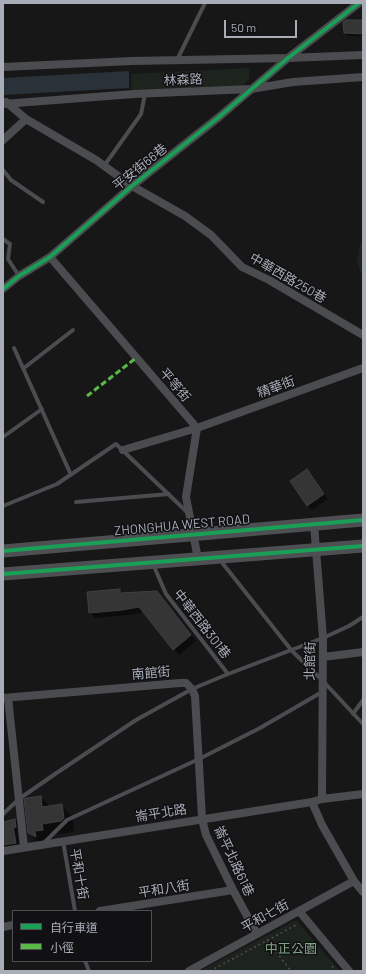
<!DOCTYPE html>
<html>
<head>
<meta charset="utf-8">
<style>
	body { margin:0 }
	#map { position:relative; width:366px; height:974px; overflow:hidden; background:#171717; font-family:Barlow,"Noto Sans TC",sans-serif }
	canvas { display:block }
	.frame { position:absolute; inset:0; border:4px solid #a8adb8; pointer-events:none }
	.legend { position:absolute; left:12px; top:910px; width:140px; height:52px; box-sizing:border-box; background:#111113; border:1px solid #4d4f55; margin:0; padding:5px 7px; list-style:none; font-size:12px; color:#a8adb8 }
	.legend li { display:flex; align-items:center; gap:8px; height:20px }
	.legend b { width:20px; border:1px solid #4d4f55 }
	.scale { position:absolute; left:224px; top:20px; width:73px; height:18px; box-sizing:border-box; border:2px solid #a8adb8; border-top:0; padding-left:5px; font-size:12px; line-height:14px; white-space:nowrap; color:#a8adb8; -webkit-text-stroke:3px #111113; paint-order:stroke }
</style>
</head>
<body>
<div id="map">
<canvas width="366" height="974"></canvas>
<div class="frame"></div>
<ul class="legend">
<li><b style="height:5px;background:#1a9f57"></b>自行車道</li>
<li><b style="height:5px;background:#58b947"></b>小徑</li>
</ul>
<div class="scale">50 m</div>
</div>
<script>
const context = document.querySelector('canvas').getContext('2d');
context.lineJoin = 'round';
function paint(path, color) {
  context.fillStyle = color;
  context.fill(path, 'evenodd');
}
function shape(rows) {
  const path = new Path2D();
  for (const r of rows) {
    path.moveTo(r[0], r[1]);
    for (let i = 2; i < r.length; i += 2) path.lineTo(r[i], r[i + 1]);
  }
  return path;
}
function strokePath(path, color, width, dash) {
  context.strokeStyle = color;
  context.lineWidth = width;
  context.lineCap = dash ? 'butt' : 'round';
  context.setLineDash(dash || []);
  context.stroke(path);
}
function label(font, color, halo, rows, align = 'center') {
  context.font = font + ' Barlow,"Noto Sans TC",sans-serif';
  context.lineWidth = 3;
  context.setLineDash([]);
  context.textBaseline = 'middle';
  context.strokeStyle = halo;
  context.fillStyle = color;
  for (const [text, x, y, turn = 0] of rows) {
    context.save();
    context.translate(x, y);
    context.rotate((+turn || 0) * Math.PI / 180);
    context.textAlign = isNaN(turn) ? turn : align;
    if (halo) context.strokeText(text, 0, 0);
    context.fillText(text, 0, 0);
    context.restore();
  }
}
const green = shape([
	[249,68,249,79,241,87,132,92,131,74],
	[363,236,363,279,357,262,359,249],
	[296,920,340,971,200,971]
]);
const water = shape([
	[129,71,129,88,3,95,3,78]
]);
const shadow = shape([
	[363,21,363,36,348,36,345,33],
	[307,471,328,499,312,510,307,505],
	[120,590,123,594,157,592,196,641,179,655,145,612,128,615,95,618,90,612],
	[40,797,50,806,61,805,72,816,74,830,72,832,53,835,54,841,40,844,29,833],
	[15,820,20,825,20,831,17,830,20,848,3,851,3,823]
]);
const building = shape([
	[346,20,363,20,363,34,344,33,343,22,346,20],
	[307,469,324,494,307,506,290,481,307,469],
	[120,589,120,593,157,591,191,635,173,650,139,607,122,610,89,613,87,592,120,589],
	[41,796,42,807,62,804,64,818,61,821,42,824,43,830,35,831,36,837,28,833,24,799,27,798,41,796],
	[15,819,16,828,13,826,16,843,3,845,3,822,15,819]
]);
const path = shape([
	[267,940,291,971],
	[332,966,336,971],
	[210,971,298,924]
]);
const lane = shape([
	[177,60,205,3],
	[104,166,141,114,145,94],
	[3,170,11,180,43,202],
	[3,239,10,244,8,259,19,276],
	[14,348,71,475],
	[24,368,73,330],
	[3,437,42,409],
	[76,502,169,494],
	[3,506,57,484,116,444,188,513],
	[220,560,292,651,322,680,363,724],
	[153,564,166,594,228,674],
	[353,714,363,700],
	[3,814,19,799,55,774,136,720,192,689,228,674,323,638,349,626,363,617],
	[63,841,75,911],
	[43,844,67,820,199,759,260,728,322,692],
	[85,961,89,971]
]);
const street = shape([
	[3,67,132,61,288,58,363,55],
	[3,104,134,94,251,89,293,82,363,77],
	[26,119,96,160,132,186,185,216,211,235,242,267,269,280,363,335],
	[3,140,26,119,6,102],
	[50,257,197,428,186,497,198,559],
	[3,289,19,276,50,257,132,186,219,117,288,58,359,3],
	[123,450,197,428,363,368],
	[314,524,323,638,322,799],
	[323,657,363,652],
	[3,698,180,683,186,683,192,689,195,696,201,800,202,819,206,835,233,890,257,934],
	[8,698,24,847],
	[312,802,322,825,354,881,363,892],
	[3,851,312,802,322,799,363,794],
	[100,911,233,890],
	[299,911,349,971],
	[3,927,13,925],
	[189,971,354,881]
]);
const primary = shape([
	[3,551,363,520],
	[3,574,363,546]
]);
const quiet = shape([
	[87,396,136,358]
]);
const cycleway = shape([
	[3,289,19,276,50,257,132,186,219,117,288,58,359,3],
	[3,551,363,520],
	[3,574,363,546]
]);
const streetNames = [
	["林森路",183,80,-3],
	["平安街66巷",140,167,-39],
	["中華西路250巷",288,278,30],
	["平等街",175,385,49],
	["精華街",276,387,-20],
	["ZHONGHUA WEST ROAD",182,525,-5],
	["中華西路301巷",202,624,52],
	["北館街",310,661,-89],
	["南館街",151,673,-5],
	["崙平北路",161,813,-9],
	["崙平北路61巷",234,861,65],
	["平和十街",79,874,80],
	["平和八街",164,889,-9],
	["平和七街",265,916,-29]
];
const parkNames = [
	["中正公園",291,949]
];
paint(green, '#1d241e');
paint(water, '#2a3239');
paint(shadow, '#0007');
paint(building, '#353536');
strokePath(building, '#3f4043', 1);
strokePath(path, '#4d4e52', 1.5, [2, 3]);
strokePath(lane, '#4b4c50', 4);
strokePath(street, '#4b4c50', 8);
strokePath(primary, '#4d4f52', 13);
strokePath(quiet, '#58b947', 3, [6, 3]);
strokePath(cycleway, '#1a9f57', 4);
label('13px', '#a8adb8', '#111113', streetNames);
label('13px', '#7fa381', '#111113', parkNames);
</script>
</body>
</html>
